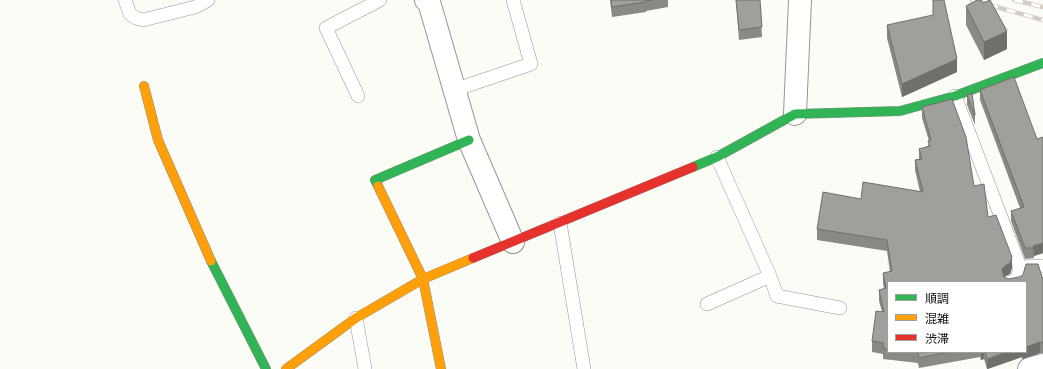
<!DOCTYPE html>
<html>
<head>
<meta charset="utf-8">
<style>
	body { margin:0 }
	#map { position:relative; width:1043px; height:369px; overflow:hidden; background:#fbfcf6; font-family:"IBM Plex Serif","Noto Sans JP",serif }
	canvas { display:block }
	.legend { position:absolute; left:887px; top:281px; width:140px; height:72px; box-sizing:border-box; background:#fff; border:1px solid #9f9f9f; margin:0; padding:5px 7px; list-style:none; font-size:12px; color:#101010 }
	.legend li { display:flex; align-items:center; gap:8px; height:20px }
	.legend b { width:20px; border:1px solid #9f9f9f }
</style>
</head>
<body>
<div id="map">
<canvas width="1043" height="369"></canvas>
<ul class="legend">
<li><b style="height:5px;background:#30b455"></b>順調</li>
<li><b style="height:5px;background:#ff9f0a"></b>混雑</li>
<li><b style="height:5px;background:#e5322d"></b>渋滞</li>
</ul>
</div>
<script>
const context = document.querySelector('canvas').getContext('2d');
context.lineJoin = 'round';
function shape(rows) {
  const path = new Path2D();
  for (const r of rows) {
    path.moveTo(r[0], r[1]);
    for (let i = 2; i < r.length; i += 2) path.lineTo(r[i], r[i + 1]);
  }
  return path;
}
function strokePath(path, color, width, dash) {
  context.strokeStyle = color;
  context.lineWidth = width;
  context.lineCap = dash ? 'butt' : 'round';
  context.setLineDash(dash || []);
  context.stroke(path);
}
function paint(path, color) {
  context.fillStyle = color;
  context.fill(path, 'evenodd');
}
const lane = shape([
	[125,0,130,14,136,18,143,20,195,7,208,0],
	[454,90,531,64,513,0],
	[358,96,326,28,380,0],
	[955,96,1020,267,1017,280,1010,282],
	[560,223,584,369],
	[1022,267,1043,266],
	[770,276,777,296,840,308],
	[707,304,770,276,717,157],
	[356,318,365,369]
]);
const street = shape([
	[426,0,429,2,469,140,513,242],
	[795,114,800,0],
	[1029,369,1043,365]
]);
const fast = shape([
	[693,167,717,157,795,114,900,111,955,96,1043,63],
	[378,186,375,180,469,140],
	[211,261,266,369]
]);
const slow = shape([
	[144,86,158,140,211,261],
	[378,186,423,279,441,369],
	[286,369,356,318,423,279,473,258]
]);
const jam = shape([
	[473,258,693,167]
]);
const rail = shape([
	[972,0,1043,20],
	[1014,0,1043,7]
]);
const wall = shape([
	[610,0,668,0,668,7,646,11,646,12,612,17],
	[736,0,760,0,762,37,739,40],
	[966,6,1007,49,984,60,966,25],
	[887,25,957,72,902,97,887,38],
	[980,90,1037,139,1043,137,1043,253,1034,256,1034,258,1025,259,1011,221,1011,211,1020,208,980,100],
	[967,95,975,115,975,125,967,105],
	[922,107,974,186,988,217,1012,268,1010,274,1004,277,1008,279,1043,280,1043,353,1040,353,1022,359,1022,357,988,369,987,369,984,359,981,360,980,357,919,368,918,363,883,359,883,354,872,352,872,341,882,312,879,301,879,290,884,289,883,284,883,273,890,272,887,251,817,240,817,229,861,199,920,192,915,170,915,160,919,159,919,149,928,146,929,141,922,118],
	[888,282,1026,282,1026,352,888,352]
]);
const shadedWall = shape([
	[1007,31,1007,49,984,60,984,42],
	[957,59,957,72,902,97,902,84],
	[1043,243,1043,253,1034,256,1033,246],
	[1012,257,1012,268,1010,274,1005,276,1002,280,1002,269],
	[1040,342,1040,353,1022,359,1022,352,1026,352,1026,347],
	[981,352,984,352,984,359,981,360],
	[1007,352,1022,352,1022,357,987,369,987,359]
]);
const building = shape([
	[611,0,652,0,646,1,646,2,612,7,611,0],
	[736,0,760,0,762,27,739,30,736,0],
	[933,0,944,0,957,59,902,84,887,25,933,15,933,0],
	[977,0,981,0,983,3,990,0,1007,31,984,42,966,6,977,0],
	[1014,77,1037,139,1043,137,1043,243,1033,246,1034,248,1025,248,1011,211,1024,207,980,90,1014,77],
	[972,93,975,115,967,95,972,93],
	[952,99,966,137,974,186,984,184,988,217,996,215,1012,257,1010,263,1005,266,1002,269,1004,277,1008,279,1019,277,1023,275,1026,264,1038,264,1043,280,1043,343,1040,342,1026,347,1026,282,888,282,888,349,883,348,883,343,872,341,876,311,884,312,879,290,886,288,883,273,892,271,887,240,817,229,823,192,861,199,863,182,923,192,915,160,922,159,919,149,930,146,928,141,931,140,922,107,952,99],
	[913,352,949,352,919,358,918,353,913,352],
	[985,352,1007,352,987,359,985,352]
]);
strokePath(lane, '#969694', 14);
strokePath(street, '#969694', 24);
strokePath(fast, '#8c8d8a', 10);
strokePath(slow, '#8c8d8a', 10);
strokePath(jam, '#8c8d8a', 10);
strokePath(lane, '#fefffe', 13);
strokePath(street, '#fefffe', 22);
strokePath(fast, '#30b455', 9);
strokePath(slow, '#ff9f0a', 9);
strokePath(jam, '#e5322d', 9);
strokePath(rail, '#d8ccc6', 4.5);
strokePath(rail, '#fff', 3, [9]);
paint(wall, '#898a85');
paint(shadedWall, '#6f706c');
paint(building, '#9fa09b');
strokePath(building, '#6f706c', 1);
</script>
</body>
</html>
